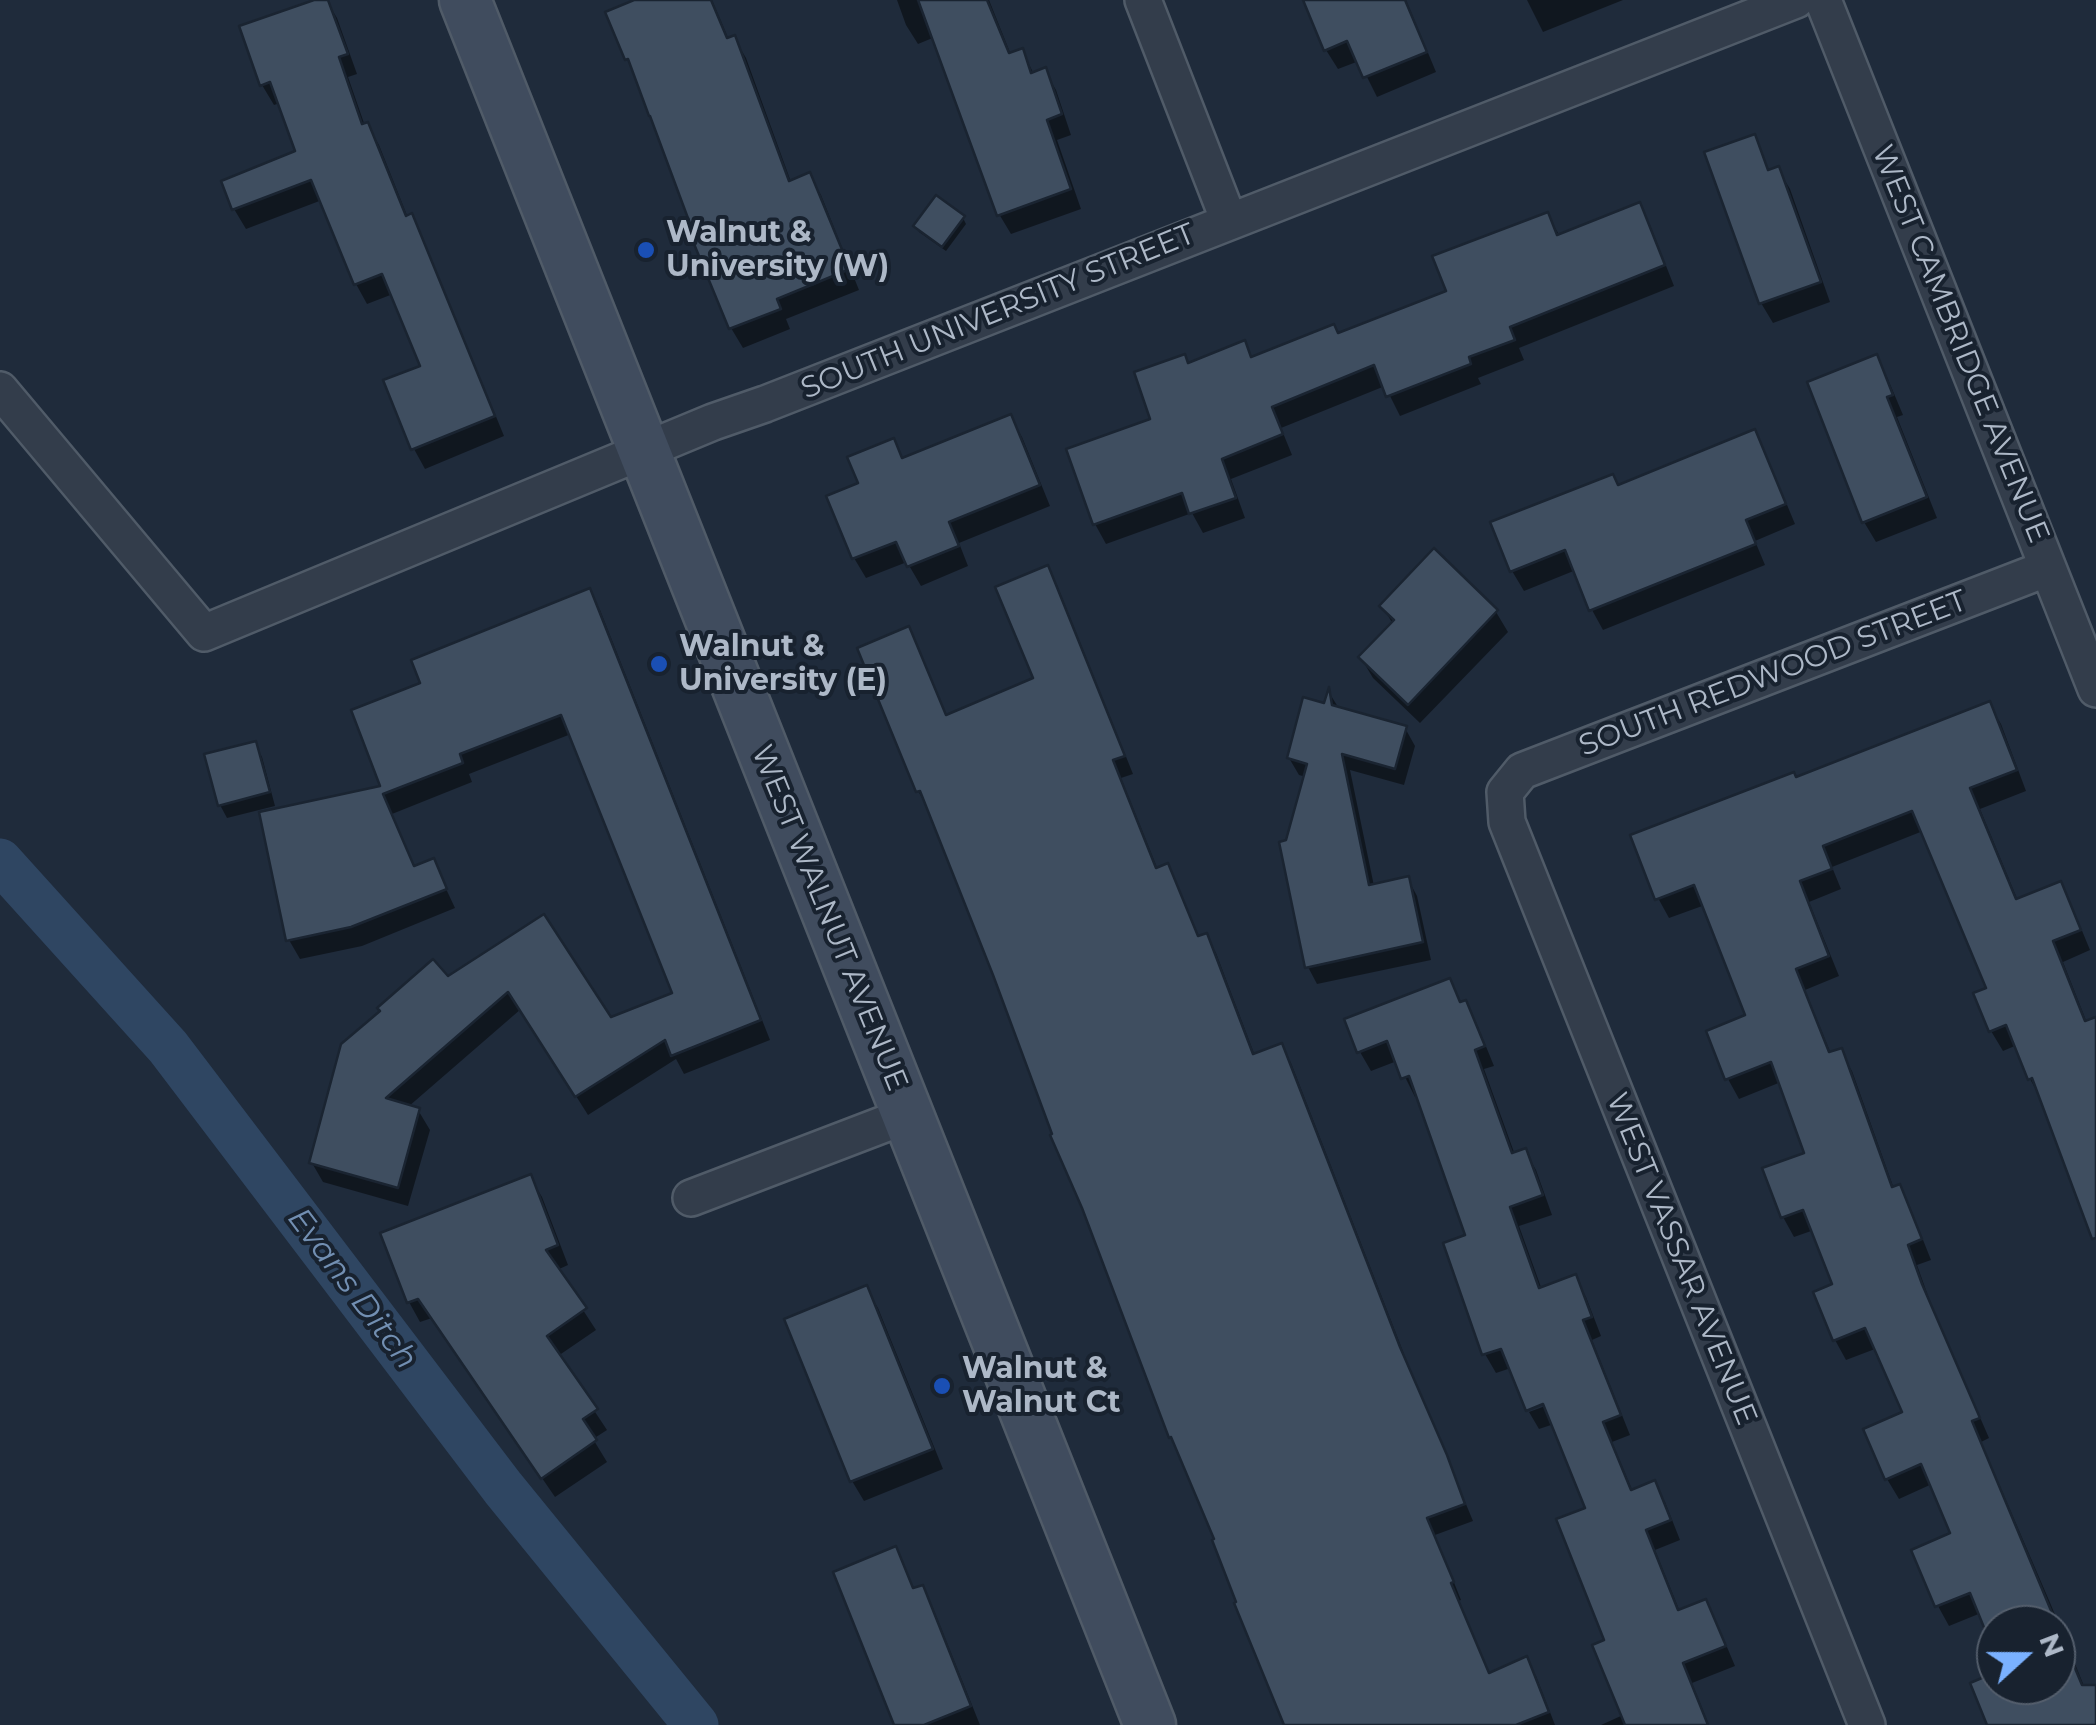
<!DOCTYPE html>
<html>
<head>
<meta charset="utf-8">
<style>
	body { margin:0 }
	#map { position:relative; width:2096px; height:1725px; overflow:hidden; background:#1f2b3b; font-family:Montserrat,sans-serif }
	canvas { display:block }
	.north { position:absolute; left:1976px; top:1605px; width:100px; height:100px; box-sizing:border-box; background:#18222f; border:2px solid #545e6c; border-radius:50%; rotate:69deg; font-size:28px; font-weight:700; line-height:40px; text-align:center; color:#adb8c7 }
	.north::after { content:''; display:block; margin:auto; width:35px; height:45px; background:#7ab1ff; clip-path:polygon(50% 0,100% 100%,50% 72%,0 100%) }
</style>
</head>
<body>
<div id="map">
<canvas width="2096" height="1725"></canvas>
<div class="north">N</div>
</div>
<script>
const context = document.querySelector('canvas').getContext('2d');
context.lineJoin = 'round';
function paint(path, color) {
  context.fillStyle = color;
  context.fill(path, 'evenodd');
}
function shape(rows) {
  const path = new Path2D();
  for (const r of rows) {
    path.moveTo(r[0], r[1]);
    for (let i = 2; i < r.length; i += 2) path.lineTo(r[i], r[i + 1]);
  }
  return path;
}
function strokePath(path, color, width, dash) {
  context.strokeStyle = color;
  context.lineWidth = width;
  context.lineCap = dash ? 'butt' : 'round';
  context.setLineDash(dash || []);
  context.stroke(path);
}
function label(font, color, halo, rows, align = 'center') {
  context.font = font + ' Montserrat,sans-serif';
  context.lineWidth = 8;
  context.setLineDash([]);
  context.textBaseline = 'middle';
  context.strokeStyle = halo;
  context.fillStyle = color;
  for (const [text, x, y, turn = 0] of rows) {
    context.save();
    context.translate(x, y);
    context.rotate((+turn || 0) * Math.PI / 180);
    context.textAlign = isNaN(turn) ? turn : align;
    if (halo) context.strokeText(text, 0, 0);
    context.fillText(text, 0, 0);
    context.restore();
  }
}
const shadow = shape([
	[321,0,326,0,337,18,357,74,348,77,365,126,367,125,379,145,408,218,411,217,422,236,504,436,425,469,414,449,423,367,393,294,367,304,356,284,322,200,246,229,234,209,224,183,298,153,280,103,274,105,262,85,242,27],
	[640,0,712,0,729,40,734,38,746,58,791,182,809,175,821,195,859,290,786,319,790,329,743,348,731,328,635,71,628,59],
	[897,0,989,0,1011,55,1022,51,1034,74,1044,70,1056,90,1071,135,1057,140,1081,209,1011,234,999,214,935,37,918,44,906,25],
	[1306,0,1406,0,1436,72,1377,97,1359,61,1338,69,1326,50],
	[1527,0,1623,0,1543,32],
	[1754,137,1770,172,1778,169,1790,189,1830,302,1773,323,1761,303],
	[1639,205,1650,225,1674,286,1519,348,1524,360,1478,378,1481,384,1400,416,1385,386,1281,428,1292,455,1231,479,1245,518,1203,533,1192,513,1106,544,1095,524,1153,420,1189,365,1244,344,1253,359,1338,335,1449,293,1547,215,1560,236],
	[963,218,966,224,946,251,919,232,916,226],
	[1876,357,1887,377,1903,415,1897,417,1937,518,1876,542,1864,522,1810,384],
	[1010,417,1022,437,1050,506,959,543,968,566,921,586,907,562,866,578,854,558,829,497,861,485,892,441,904,460],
	[1754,432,1765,452,1795,524,1755,541,1765,565,1603,630,1592,610,1576,570,1524,591,1512,571,1619,488],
	[1435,552,1496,612,1508,632,1420,723,1373,678,1361,658,1393,624,1382,606],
	[1047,568,1057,585,1133,774,1121,778,1158,870,1176,883,1200,939,1206,936,1216,953,1255,1056,1281,1046,1291,1063,1409,1367,1473,1521,1435,1535,1461,1600,1458,1601,1490,1675,1526,1659,1536,1676,1555,1725,1287,1725,928,808,918,791,908,630,918,646,947,717,1036,680],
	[589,591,600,610,770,1040,684,1074,676,1059,588,1115,521,1009,408,1107,418,1110,430,1130,408,1206,323,1182,312,1163,447,979,544,917,610,1020,676,994,571,734,469,774,472,782,392,814,415,868,433,861,455,908,362,946,300,959,289,940,384,788,424,685],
	[1330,694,1338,707,1405,728,1415,746,1404,785,1350,770,1374,886,1408,879,1417,896,1431,960,1317,984,1308,967,1288,842,1306,777,1299,775,1289,758,1326,706],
	[1989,705,2001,724,2026,791,1980,809,2018,901,2060,884,2071,904,2090,950,2063,962,2087,1023,2096,1020,2096,1196,2030,1079,2017,1045,2003,1051,1991,1031,1989,989,1923,831,1832,867,1841,889,1809,902,1839,976,1805,990,1831,1054,1840,1051,1852,1071,1894,1189,1899,1187,1910,1207,1931,1260,1917,1265,1932,1307,1989,1438,1981,1442,2051,1605,2093,1708,2096,1707,2096,1725,1989,1725,1996,1675,1996,1685,2056,1685,2056,1625,1996,1625,1996,1650,1981,1613,1949,1626,1938,1606,1914,1551,1954,1534,1932,1484,1899,1499,1887,1479,1905,1413,1875,1349,1846,1360,1835,1340,1816,1293,1836,1286,1814,1230,1794,1237,1783,1217,1808,1155,1781,1082,1739,1099,1728,1079,1748,1016,1705,905,1669,918,1658,898,1796,780],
	[255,744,262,757,275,806,227,818,220,805],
	[1449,981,1462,1004,1465,1003,1476,1022,1494,1066,1484,1069,1515,1155,1525,1151,1536,1170,1552,1215,1519,1226,1542,1290,1575,1278,1586,1297,1601,1336,1592,1340,1630,1435,1612,1442,1633,1492,1654,1483,1665,1502,1680,1540,1655,1550,1680,1612,1705,1602,1716,1621,1735,1666,1692,1683,1709,1725,1601,1725,1623,1715,1607,1641,1588,1509,1554,1424,1539,1429,1529,1412,1556,1402,1511,1368,1496,1373,1485,1354,1468,1237,1418,1096,1415,1097,1397,1061,1371,1071,1360,1052,1347,1020],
	[530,1177,542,1197,568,1265,557,1270,596,1330,558,1356,607,1430,593,1439,607,1462,555,1497,432,1318,420,1322,409,1302],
	[866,1288,878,1308,943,1469,864,1501,852,1481,787,1321],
	[895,1549,915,1590,922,1588,933,1608,980,1725,897,1725]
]);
const canal = shape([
	[0,861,168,1047,503,1488,696,1725]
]);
const building = shape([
	[314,0,328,0,348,54,339,57,362,124,368,122,406,216,412,213,495,416,411,450,383,380,420,366,382,274,354,285,311,180,232,210,221,181,295,151,270,82,260,86,239,26,314,0],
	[634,0,711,0,727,38,735,35,789,181,810,172,850,269,777,299,781,309,729,329,685,222,689,221,650,116,649,116,628,59,625,60,605,12,634,0],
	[918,0,987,0,1009,53,1023,48,1031,73,1046,67,1062,114,1047,120,1071,189,997,216,918,0],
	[1303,0,1405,0,1427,52,1363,78,1347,41,1324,51,1303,0],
	[1755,134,1768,170,1779,166,1821,282,1759,304,1704,152,1755,134],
	[936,195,965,216,942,247,913,226,936,195],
	[1640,202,1665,265,1510,327,1515,340,1469,357,1471,364,1386,397,1374,365,1272,407,1283,434,1222,459,1236,498,1189,514,1182,493,1093,525,1066,449,1150,419,1134,372,1185,354,1188,363,1245,340,1251,357,1334,324,1338,333,1446,291,1432,256,1548,212,1557,235,1640,202],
	[1877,354,1893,395,1887,397,1927,497,1862,523,1807,382,1877,354],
	[1011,414,1040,485,949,522,959,546,907,567,896,542,852,559,826,496,858,483,847,457,894,438,902,458,1011,414],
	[1755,429,1786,504,1746,520,1756,544,1589,611,1565,550,1510,572,1490,522,1613,474,1618,485,1755,429],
	[1434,548,1498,610,1408,705,1358,657,1394,620,1379,606,1434,548],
	[1048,565,1125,756,1113,760,1156,868,1168,863,1198,936,1207,933,1253,1054,1282,1043,1400,1347,1447,1455,1465,1504,1427,1518,1454,1582,1451,1583,1489,1673,1527,1656,1549,1712,1516,1725,1284,1725,1234,1603,1236,1602,1212,1540,1214,1539,1171,1437,1169,1438,1082,1208,1050,1135,1052,1134,993,975,920,791,916,792,857,648,909,626,946,715,1033,678,995,587,1048,565],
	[590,588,761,1020,671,1056,665,1040,575,1097,508,992,386,1098,420,1108,398,1188,309,1163,341,1044,380,1011,377,1008,433,959,448,976,544,914,611,1017,672,993,561,715,460,754,463,763,383,794,414,866,434,858,447,889,351,927,286,941,259,812,380,786,351,710,420,683,411,660,590,588],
	[1329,687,1332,705,1407,726,1395,769,1342,754,1369,885,1409,876,1423,942,1305,968,1279,842,1286,840,1307,764,1287,758,1303,697,1324,703,1329,687],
	[1990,701,2017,770,1970,788,2016,899,2061,881,2081,930,2053,941,2085,1021,2096,1017,2096,1238,2092,1239,2032,1078,2028,1080,2006,1025,1989,1032,1973,993,1986,988,1912,811,1823,846,1832,869,1800,881,1829,956,1796,969,1829,1052,1842,1048,1892,1187,1900,1184,1922,1239,1908,1245,1922,1284,1980,1418,1972,1421,2082,1685,2096,1685,2096,1725,1987,1725,1970,1683,1996,1672,1996,1685,2056,1685,2056,1625,1996,1625,1996,1657,1970,1593,1935,1607,1911,1550,1950,1533,1921,1464,1885,1480,1863,1429,1902,1412,1865,1328,1833,1341,1813,1292,1832,1284,1803,1210,1781,1218,1762,1168,1804,1153,1771,1062,1725,1080,1706,1031,1745,1015,1694,885,1655,900,1630,835,1794,772,1796,777,1990,701],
	[256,741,270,792,218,806,204,754,256,741],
	[1450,978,1460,1002,1466,1000,1485,1046,1475,1050,1512,1153,1526,1148,1543,1195,1510,1207,1539,1288,1576,1274,1592,1317,1583,1320,1621,1415,1603,1422,1631,1490,1655,1480,1671,1520,1646,1530,1678,1610,1706,1599,1726,1646,1683,1663,1708,1725,1625,1725,1592,1645,1604,1640,1556,1519,1585,1508,1543,1404,1526,1411,1501,1349,1482,1355,1443,1243,1465,1235,1409,1076,1401,1079,1387,1041,1357,1053,1344,1019,1450,978],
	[531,1174,558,1245,546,1250,587,1308,547,1336,598,1409,583,1419,597,1440,541,1479,418,1299,407,1303,380,1233,531,1174],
	[867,1285,933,1449,850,1482,784,1319,867,1285],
	[896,1546,913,1588,923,1585,971,1706,924,1725,894,1725,833,1572,896,1546]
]);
const street = shape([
	[1143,0,1229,221],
	[1823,0,2096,689],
	[0,390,204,633,713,422,765,404,1796,0],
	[691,1198,908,1115],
	[1867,1725,1507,822,1505,792,1522,771,2048,568]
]);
const secondary = shape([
	[465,0,1150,1725]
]);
const markers = [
	[646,250,10,"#1a4fb4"],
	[659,664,10,"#1a4fb4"],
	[942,1386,10,"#1a4fb4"]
];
const poiNames = [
	["Walnut &",666,233],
	["University (W)",666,267],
	["Walnut &",679,647],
	["University (E)",679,681],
	["Walnut &",962,1369],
	["Walnut Ct",962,1403]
];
const streetNames = [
	["SOUTH UNIVERSITY STREET",998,312,-22],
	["WEST CAMBRIDGE AVENUE",1960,344,68],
	["SOUTH REDWOOD STREET",1773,674,-21],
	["WEST WALNUT AVENUE",829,918,68],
	["WEST VASSAR AVENUE",1681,1259,68]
];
const waterNames = [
	["Evans Ditch",352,1289,53]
];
paint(shadow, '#0007');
strokePath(canal, '#2f4662', 45);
paint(building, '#3f4e60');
strokePath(building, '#1a2431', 2.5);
strokePath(street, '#505b68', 40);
strokePath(secondary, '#505b68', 55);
strokePath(street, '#333d4b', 35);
strokePath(secondary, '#404c5e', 50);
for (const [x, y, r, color] of markers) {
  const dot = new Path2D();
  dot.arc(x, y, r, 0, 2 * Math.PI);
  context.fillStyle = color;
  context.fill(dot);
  strokePath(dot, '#18222f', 4);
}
label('bold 30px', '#adb8c7', '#18222f', poiNames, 'left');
label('30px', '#adb8c7', '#18222f', streetNames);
label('italic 32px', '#728fb2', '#18222f', waterNames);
</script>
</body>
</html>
